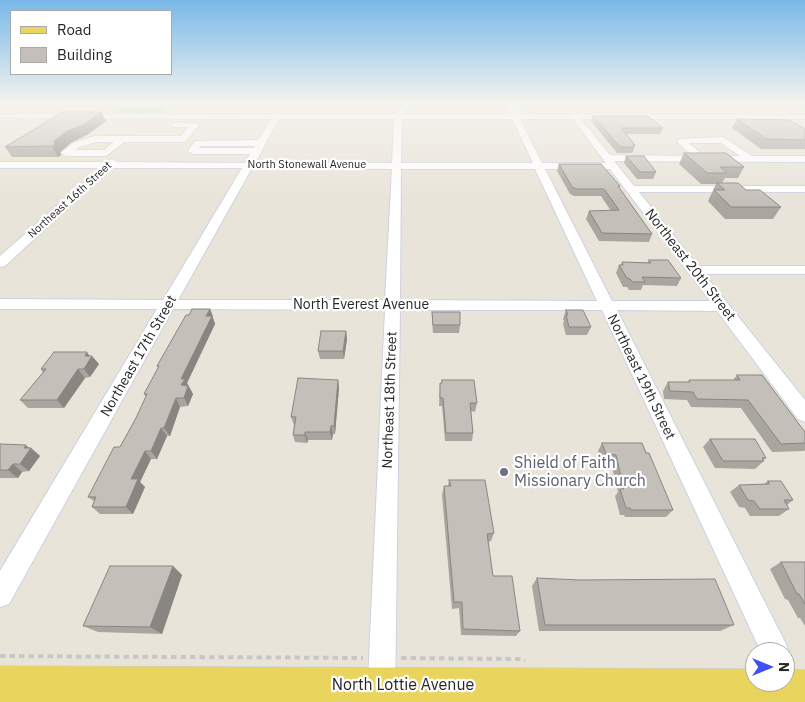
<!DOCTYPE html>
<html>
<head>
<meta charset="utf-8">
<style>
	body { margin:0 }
	#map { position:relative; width:805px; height:702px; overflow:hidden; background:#e9e4d9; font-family:"IBM Plex Sans",sans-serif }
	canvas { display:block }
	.legend { position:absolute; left:10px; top:10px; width:162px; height:65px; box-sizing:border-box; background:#fff; border:1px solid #a9a9a9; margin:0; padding:6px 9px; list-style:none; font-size:15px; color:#272727 }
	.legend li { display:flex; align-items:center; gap:10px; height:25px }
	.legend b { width:25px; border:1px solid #a9a9a9 }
	.north { position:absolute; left:745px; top:642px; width:50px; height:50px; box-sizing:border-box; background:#fff; border:1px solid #a9a9a9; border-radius:50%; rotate:90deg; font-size:14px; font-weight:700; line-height:20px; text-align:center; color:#272727 }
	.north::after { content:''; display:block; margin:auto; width:18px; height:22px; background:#3e50f1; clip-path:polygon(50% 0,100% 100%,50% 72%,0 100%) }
</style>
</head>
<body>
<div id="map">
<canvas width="805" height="702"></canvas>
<ul class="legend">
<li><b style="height:6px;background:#e9d55e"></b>Road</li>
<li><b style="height:14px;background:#c4c0b9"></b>Building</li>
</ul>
<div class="north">N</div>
</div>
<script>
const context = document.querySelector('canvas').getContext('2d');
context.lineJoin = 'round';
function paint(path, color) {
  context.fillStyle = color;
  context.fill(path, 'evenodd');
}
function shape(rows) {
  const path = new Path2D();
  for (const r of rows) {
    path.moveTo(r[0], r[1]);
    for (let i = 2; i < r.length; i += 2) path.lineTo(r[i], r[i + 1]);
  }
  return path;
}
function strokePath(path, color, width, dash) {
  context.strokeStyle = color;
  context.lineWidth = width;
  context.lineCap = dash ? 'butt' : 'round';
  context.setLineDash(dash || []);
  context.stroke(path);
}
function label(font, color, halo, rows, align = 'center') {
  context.font = font + ' "IBM Plex Sans",sans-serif';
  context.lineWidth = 4.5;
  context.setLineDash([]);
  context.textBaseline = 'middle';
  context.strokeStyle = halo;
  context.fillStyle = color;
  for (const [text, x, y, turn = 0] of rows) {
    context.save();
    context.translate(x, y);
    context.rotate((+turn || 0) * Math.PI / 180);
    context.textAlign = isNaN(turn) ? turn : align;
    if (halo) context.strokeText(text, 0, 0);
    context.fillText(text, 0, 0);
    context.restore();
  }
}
const education = shape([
	[59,120,63,139,86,139,94,133,137,133,106,161,0,161,0,159]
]);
const green = shape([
	[122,107,169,107,160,115,114,114]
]);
const pathFar1 = shape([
	[743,102,750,107]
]);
const path = shape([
	[0,656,363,658],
	[401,658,522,659,525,661]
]);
const minor = shape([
	[405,102,412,102,403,114,510,114,505,102,512,102,518,114,805,115,805,119,581,119,610,155,693,156,678,143,678,139,723,137,752,156,805,156,805,162,614,161,634,186,805,186,805,192,639,192,698,266,805,266,805,274,704,274,805,400,805,422,798,419,717,311,617,310,785,642,789,652,785,660,785,652,761,652,602,310,400,310,395,702,367,702,385,310,173,309,9,604,0,607,0,571,157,309,0,309,0,299,163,300,242,168,111,168,5,266,0,267,0,256,100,168,0,168,0,162,106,162,112,159,117,162,245,163,250,154,193,154,188,151,194,142,197,141,258,140,271,119,0,118,0,114,395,114,405,102],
	[279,119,394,119,392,163,255,163,279,119],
	[402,119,512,119,533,163,401,163,402,119],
	[520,119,573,119,606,163,542,163,520,119],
	[689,143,721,143,740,156,704,156,689,143],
	[200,146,255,146,254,148,199,148,200,146],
	[252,168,392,169,385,300,178,300,252,168],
	[401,169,535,169,597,301,400,300,401,169],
	[545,169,610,169,710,301,612,301,545,169],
	[787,102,805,103,805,107,787,104,787,102],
	[173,123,195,123,199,125,186,141,183,142,124,142,106,156,66,156,61,153,73,143,95,136,181,136,188,127,173,127,173,123],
	[96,142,114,142,104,150,75,150,79,147,96,142]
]);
const major = shape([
	[0,666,755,669,755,682,785,682,785,669,805,670,805,702,0,702,0,666]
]);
const wall = shape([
	[775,102,787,102,784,107],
	[101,112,106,121,87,135,72,142,60,152,61,155,58,157,12,157,5,147],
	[593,116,663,128,660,134,626,134,635,145,633,152,632,153,617,153,591,121],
	[737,119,805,129,805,149,761,149,732,128],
	[684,153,744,167,738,178,725,178,722,183,746,190,781,207,773,219,725,219,708,201,716,184,701,184,679,164],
	[626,156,656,172,653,179,637,179,624,163],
	[559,164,620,186,619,188,652,234,649,242,599,241,586,219,589,211,611,211,601,196,574,196,570,194,557,171],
	[649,260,681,278,677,286,643,285,641,290,629,290,627,287,623,287,616,273,619,265,621,265,622,262,647,263],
	[210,309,213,317,213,318,215,324,187,383,193,394,188,406,180,407,170,436,167,436,157,459,151,459,140,482,145,487,133,514,100,514,92,507,94,501,88,497,120,447,136,418,146,397,144,394,158,368,157,366,189,315],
	[566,310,591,327,587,335,566,335,563,324,564,321,563,319],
	[432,312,460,325,459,333,433,333,432,320],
	[346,331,347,339,344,359,320,359,318,351],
	[90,356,99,364,90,377,85,378,64,408,28,408,20,400,43,373,41,369],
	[737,375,805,432,805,450,804,451,772,452,741,408,691,407,687,400,664,399,663,391,668,382,688,382,689,380,733,380],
	[338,380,339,388,335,434,333,434,332,440,308,440,307,443,295,442,293,435,294,425,291,417],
	[440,383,477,403,475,412,471,411,473,433,472,441,445,441,442,406,439,406],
	[710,439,766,458,763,460,764,461,755,469,715,468,703,447],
	[602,443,642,443,673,510,666,517,625,517,624,515,620,515,615,496,618,492,611,463,601,462,598,451],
	[0,444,31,448,40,456,29,471,22,472,18,478,0,478],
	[449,480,494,533,491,541,488,542,493,576,520,631,516,636,461,635,459,608,452,609,442,495,444,486,448,486],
	[768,481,793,500,787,505,789,509,779,516,750,516,745,508,739,507,730,492,739,485,764,484],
	[781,562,805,562,805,626,800,618,798,618,788,600,785,599,770,569],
	[173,566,182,575,162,634,98,632,83,626],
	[537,578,734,625,720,631,539,631,532,586]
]);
const shadedWall = shape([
	[101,112,106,121,87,135,72,142,60,152,61,155,58,157,52,146,54,141,67,131],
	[210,309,213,317,213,318,215,324,187,383,193,394,188,406,184,398,181,379,206,316],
	[346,331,347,339,344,359,343,351],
	[87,352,91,358,92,356,99,364,90,377,84,369,85,356],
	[78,369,85,378,64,408,57,400],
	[338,380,339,388,335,434,334,426],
	[176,398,180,407,170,436,164,428],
	[331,426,333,434,332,440,330,432],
	[161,428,167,436,157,459,151,451],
	[305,432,308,440,307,443,305,435],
	[26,445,30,449,31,448,40,456,29,471,20,464,24,448],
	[145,451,151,459,140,482,145,487,133,514,126,507,131,479],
	[13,464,22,472,18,478,8,470],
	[173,566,182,575,162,634,150,627]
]);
const building = shape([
	[63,112,101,112,83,125,67,131,54,141,55,145,52,146,5,147,63,112],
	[593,116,648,116,663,128,621,128,635,145,633,145,634,147,620,147,593,116],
	[737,119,789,120,805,129,805,140,766,139,737,119],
	[684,153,726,153,744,167,720,167,727,173,707,173,684,153],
	[626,156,644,156,656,172,640,172,626,156],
	[559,164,601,164,620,186,618,186,652,234,602,233,589,211,619,210,604,189,576,189,572,187,559,164],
	[717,183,738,183,746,190,760,190,781,207,731,207,714,190,725,190,717,183],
	[649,260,668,260,681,278,642,277,645,282,633,282,630,279,627,278,619,265,623,265,622,262,651,263,649,260],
	[192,309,210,309,206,316,212,316,181,379,185,379,181,385,188,386,184,398,176,398,164,428,161,428,151,451,145,451,131,479,138,479,126,507,92,507,96,497,88,497,114,447,120,447,136,418,147,394,144,394,159,366,157,366,186,315,189,315,192,309],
	[566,310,583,310,591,327,569,327,566,315,568,315,566,310],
	[432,312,460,312,460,325,433,325,432,312],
	[321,331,346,331,343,351,318,351,321,331],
	[54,352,87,352,85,356,92,356,84,369,78,369,57,400,20,400,46,369,41,369,54,352],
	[737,375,762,375,805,432,805,443,781,444,748,400,697,399,693,392,670,391,668,382,690,382,689,380,740,380,737,375],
	[298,378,338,380,334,426,331,426,330,432,305,432,305,435,293,435,296,417,291,417,298,378],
	[442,380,474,380,477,403,470,403,473,433,446,433,443,398,440,398,440,383,442,383,442,380],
	[710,439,755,439,766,458,762,458,764,461,723,461,710,439],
	[602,443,642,443,646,453,649,453,673,510,631,510,630,508,626,508,620,489,624,489,616,455,606,454,602,443],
	[0,444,26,445,24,448,31,448,20,464,13,464,8,470,0,470,0,444],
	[449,480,485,480,494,533,487,534,493,576,512,576,520,631,463,629,462,602,454,602,444,486,451,486,449,480],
	[768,481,781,481,793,500,784,500,789,509,760,509,754,501,748,500,739,485,769,484,768,481],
	[781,562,805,562,805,604,799,594,797,594,781,562],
	[110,566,173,566,150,627,83,626,110,566],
	[537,578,580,580,715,579,734,625,545,625,537,578]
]);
const markers = [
	[504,472,5,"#6b7280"]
];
const farStreetnames = [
	["North Stonewall Avenue",307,165],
	["Northeast 16th Street",70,200,-42]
];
const streetNames = [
	["Northeast 20th Street",690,265,52],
	["North Everest Avenue",361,305],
	["Northeast 17th Street",139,356,-60],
	["Northeast 19th Street",641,377,64],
	["Northeast 18th Street",390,400,-88]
];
const nearWorshipnames = [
	["Shield of Faith",514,463],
	["Missionary Church",514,481]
];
const nearStreetnames = [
	["North Lottie Avenue",403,685]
];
paint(education, '#ebe3c8');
paint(green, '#a9de97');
strokePath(minor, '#ced0e0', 2);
strokePath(major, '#c7c7c7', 1);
strokePath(pathFar1, '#c7c7c7', 1, [2, 1]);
strokePath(path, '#c7c7c7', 4, [5.5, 4]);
paint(minor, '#fff');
paint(major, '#e9d55e');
paint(wall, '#a9a59f');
paint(shadedWall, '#898682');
paint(building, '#c4c0b9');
strokePath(building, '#898682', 1);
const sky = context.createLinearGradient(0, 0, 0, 201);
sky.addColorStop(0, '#77b8e8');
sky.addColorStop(0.51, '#f5f3ee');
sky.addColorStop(1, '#f5f3ee00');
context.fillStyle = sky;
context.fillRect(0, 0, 805, 201);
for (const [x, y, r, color] of markers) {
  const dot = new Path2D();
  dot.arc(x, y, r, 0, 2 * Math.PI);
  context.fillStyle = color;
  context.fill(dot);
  strokePath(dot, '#fff', 2);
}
label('11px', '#272727', '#fff', farStreetnames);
label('14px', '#272727', '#fff', streetNames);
label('16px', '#5b616d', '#fff', nearWorshipnames, 'left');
label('16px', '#272727', '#fff', nearStreetnames);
</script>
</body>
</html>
